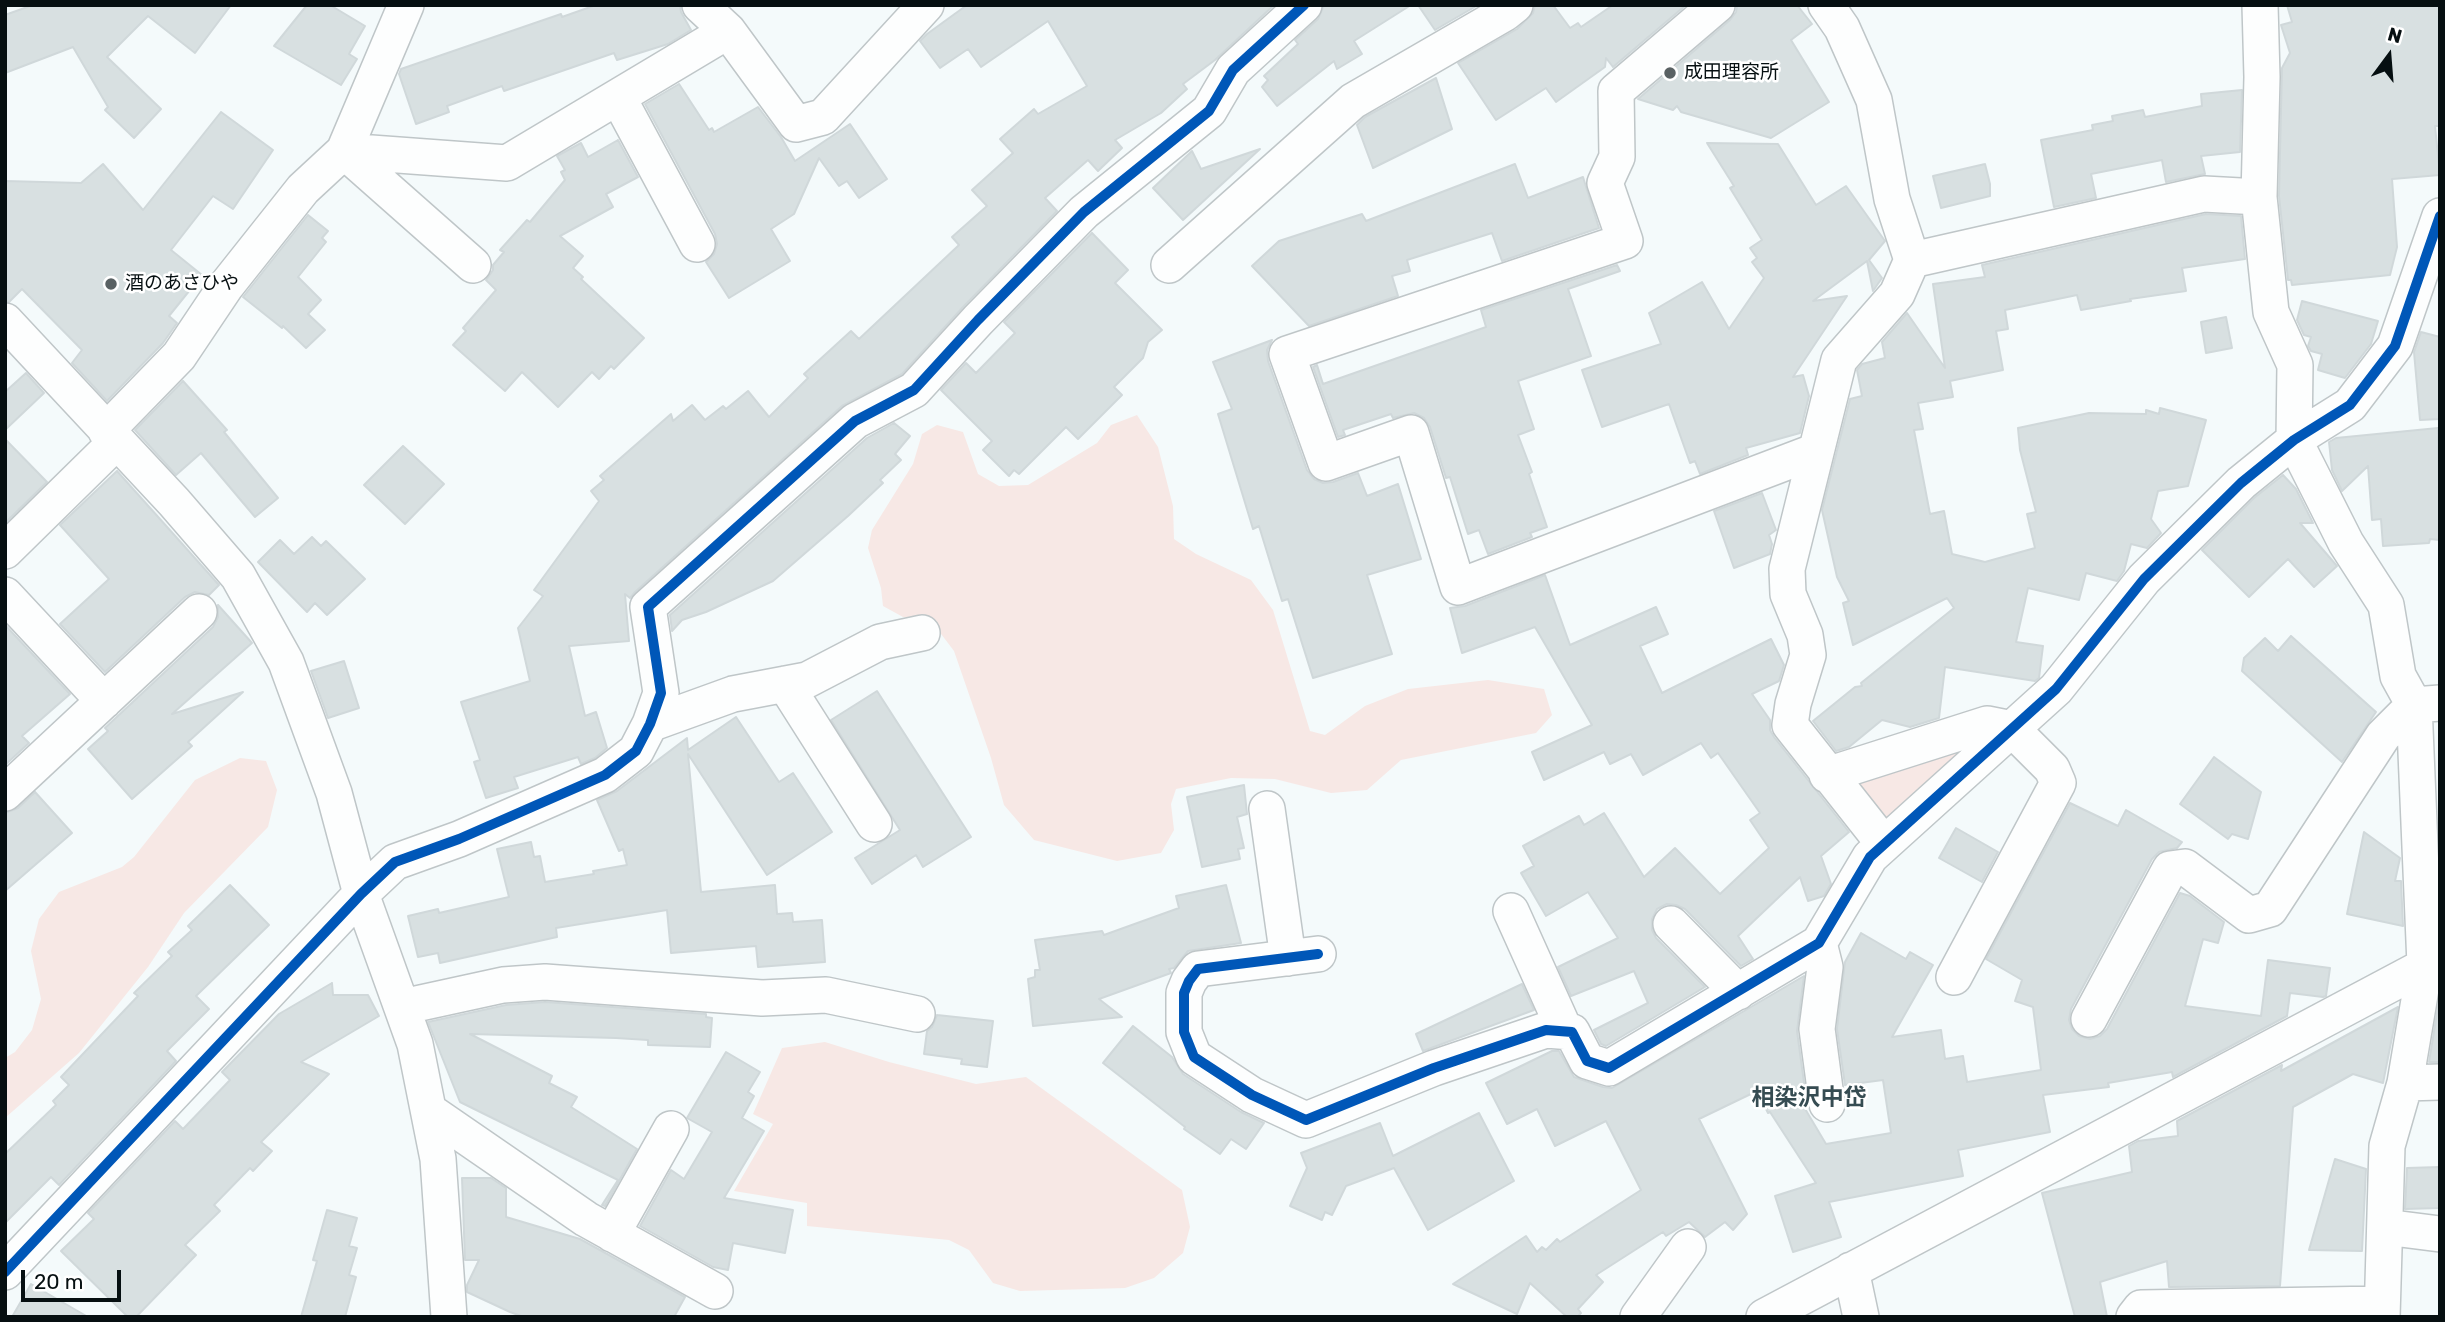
<!DOCTYPE html>
<html>
<head>
<meta charset="utf-8">
<style>
	body { margin:0 }
	#map { position:relative; width:2445px; height:1322px; overflow:hidden; background:#f4fafb; font-family:Rubik,sans-serif }
	canvas { display:block }
	.frame { position:absolute; inset:0; border:7px solid #060f11; pointer-events:none }
	.north { position:absolute; left:2354px; top:21px; width:70px; height:70px; -webkit-text-stroke:5px #fff; paint-order:stroke; rotate:16deg; font-size:19px; font-weight:700; line-height:28px; text-align:center; color:#060f11 }
	.north::after { content:''; display:block; margin:auto; width:24px; height:32px; background:#060f11; clip-path:polygon(50% 0,100% 100%,50% 72%,0 100%) }
	.scale { position:absolute; left:21px; top:1270px; width:100px; height:32px; box-sizing:border-box; border:4px solid #060f11; border-top:0; padding-left:9px; font-size:21px; line-height:24px; white-space:nowrap; color:#060f11; -webkit-text-stroke:5px #fff; paint-order:stroke }
</style>
</head>
<body>
<div id="map">
<canvas width="2445" height="1322"></canvas>
<div class="frame"></div>
<div class="north">N</div>
<div class="scale">20 m</div>
</div>
<script>
const context = document.querySelector('canvas').getContext('2d');
context.lineJoin = 'round';
function paint(path, color) {
  context.fillStyle = color;
  context.fill(path, 'evenodd');
}
function shape(rows) {
  const path = new Path2D();
  for (const r of rows) {
    path.moveTo(r[0], r[1]);
    for (let i = 2; i < r.length; i += 2) path.lineTo(r[i], r[i + 1]);
  }
  return path;
}
function strokePath(path, color, width, dash) {
  context.strokeStyle = color;
  context.lineWidth = width;
  context.lineCap = dash ? 'butt' : 'round';
  context.setLineDash(dash || []);
  context.stroke(path);
}
function label(font, color, halo, rows, align = 'center') {
  context.font = font + ' Rubik,"Noto Sans JP",sans-serif';
  context.lineWidth = 5;
  context.setLineDash([]);
  context.textBaseline = 'middle';
  context.strokeStyle = halo;
  context.fillStyle = color;
  for (const [text, x, y, turn = 0] of rows) {
    context.save();
    context.translate(x, y);
    context.rotate((+turn || 0) * Math.PI / 180);
    context.textAlign = isNaN(turn) ? turn : align;
    if (halo) context.strokeText(text, 0, 0);
    context.fillText(text, 0, 0);
    context.restore();
  }
}
const green = shape([
	[1137,415,1158,447,1173,506,1174,539,1196,554,1251,580,1273,610,1310,731,1325,735,1365,706,1408,689,1488,680,1544,689,1552,715,1536,733,1401,760,1367,790,1331,793,1275,779,1231,778,1176,789,1171,804,1174,830,1161,853,1117,861,1034,840,1004,805,991,758,954,651,932,622,903,617,883,606,881,588,868,548,872,530,913,464,922,434,937,425,963,432,978,474,999,486,1028,485,1097,443,1111,425],
	[1959,741,1968,760,1895,825,1879,821,1845,780],
	[240,758,266,761,277,790,268,827,184,913,148,967,79,1053,5,1118,5,1058,15,1052,32,1030,41,999,31,951,39,919,59,892,122,867,134,857,195,780],
	[825,1042,889,1062,976,1084,1026,1077,1182,1190,1190,1227,1183,1253,1154,1278,1125,1288,1020,1291,993,1283,969,1250,949,1240,807,1226,807,1203,734,1191,773,1124,753,1114,782,1048]
]);
const building = shape([
	[33,5,231,5,195,53,148,16,107,57,161,109,134,138,105,110,108,107,73,47,5,73,5,15,33,5],
	[307,5,330,5,365,26,349,54,357,59,341,85,274,46,307,5],
	[596,5,680,5,681,12,691,30,668,44,617,60,614,53,504,91,502,86,447,106,449,112,416,124,399,74,401,69,561,14,562,17,596,5],
	[967,5,1274,5,1215,60,1183,84,1187,89,1161,113,1115,140,1122,148,1098,171,1088,160,1045,198,1057,211,964,306,902,374,842,406,635,592,630,598,625,594,629,641,569,646,585,716,596,712,607,748,595,758,581,764,578,757,514,777,518,788,486,798,474,762,480,760,461,702,530,681,518,628,543,596,534,590,599,501,591,491,604,480,600,476,671,414,673,421,692,405,705,420,723,406,726,409,748,391,769,417,808,378,804,374,851,331,859,339,959,245,952,237,987,206,972,190,1013,153,1000,139,1034,109,1038,114,1087,86,1048,21,981,67,968,49,940,68,920,41,927,34,967,5],
	[1324,5,1411,5,1354,41,1362,54,1337,69,1334,61,1277,106,1262,87,1268,80,1264,76,1298,44,1295,40,1318,19,1324,5],
	[1418,5,1478,5,1435,30,1418,5],
	[1535,5,1553,5,1570,28,1578,23,1581,27,1613,5,1686,5,1613,67,1606,58,1605,67,1556,102,1546,88,1496,120,1458,63,1517,29,1533,13,1535,5],
	[1737,5,1797,5,1812,24,1791,40,1829,102,1771,138,1681,112,1677,106,1673,110,1638,99,1730,20,1736,12,1737,5],
	[2287,5,2440,5,2440,126,2435,126,2440,175,2392,179,2397,247,2390,275,2292,285,2291,280,2288,280,2279,196,2282,68,2290,53,2281,25,2292,22,2287,5],
	[1436,78,1452,129,1373,168,1357,125,1365,117,1436,78],
	[679,84,709,130,712,128,714,132,758,107,781,137,795,161,850,124,887,179,859,198,847,181,839,186,819,158,794,214,771,229,790,261,729,298,706,262,714,254,717,244,715,234,645,104,679,84],
	[2242,90,2240,152,2201,156,2205,174,2166,182,2162,160,2091,174,2096,198,2054,207,2041,140,2093,130,2092,125,2113,121,2112,116,2143,110,2145,117,2202,106,2201,94,2242,90],
	[221,112,273,150,233,209,213,196,171,250,202,275,169,316,177,323,163,343,107,401,72,363,82,350,22,289,9,302,5,301,5,181,81,183,103,164,143,210,221,112],
	[618,140,638,177,606,194,613,207,560,236,583,256,573,268,583,277,581,279,644,338,614,369,611,366,599,379,592,372,558,407,522,372,505,391,453,345,466,331,463,328,496,290,486,280,493,270,493,265,504,252,500,250,527,220,530,222,565,180,561,172,565,170,557,156,581,143,588,157,618,140],
	[1707,143,1778,144,1816,205,1846,186,1885,241,1869,260,1882,278,1873,291,1867,261,1813,301,1847,296,1793,377,1803,375,1809,396,1800,433,1746,448,1748,455,1700,474,1695,461,1690,463,1669,404,1602,427,1582,370,1661,344,1649,313,1702,282,1729,329,1764,278,1752,262,1757,258,1750,248,1762,240,1730,188,1734,186,1707,143],
	[1260,149,1183,220,1153,188,1192,151,1201,169,1260,149],
	[1515,164,1528,198,1583,177,1599,228,1502,261,1492,233,1407,260,1410,271,1392,276,1398,296,1309,326,1252,266,1279,241,1362,214,1366,221,1515,164],
	[1985,164,1990,184,1990,196,1941,208,1933,176,1985,164],
	[2206,214,2241,216,2245,259,2182,268,2186,291,2130,299,2131,301,2081,310,2077,295,2005,310,2008,329,1996,331,2003,370,1950,381,1953,397,1918,403,1923,429,1914,430,1930,514,1944,511,1952,554,1985,562,2035,548,2027,514,2036,512,2020,450,2018,428,2089,413,2146,414,2146,410,2159,414,2160,408,2206,420,2188,486,2158,491,2151,519,2161,533,2147,548,2131,544,2124,571,2117,581,2086,573,2079,600,2028,588,2016,642,2043,646,2039,678,2035,681,1945,667,1939,718,1910,727,1882,720,1849,747,1836,751,1813,721,1855,687,1862,686,1861,683,1954,608,1947,598,1853,645,1843,603,1849,601,1837,577,1822,510,1850,399,1862,396,1857,370,1862,364,1885,358,1882,342,1907,313,1945,368,1933,284,1985,277,1982,265,2206,214],
	[308,215,328,231,322,238,326,242,298,277,321,300,308,314,325,330,306,348,283,326,282,328,243,297,308,215],
	[1092,233,1128,270,1115,283,1162,330,1148,342,1143,358,1114,387,1122,395,1078,439,1066,427,1019,474,1014,470,1009,476,983,450,992,441,941,390,966,363,976,373,1015,333,1004,322,1092,233],
	[1617,265,1620,271,1568,289,1591,356,1518,381,1534,429,1518,435,1532,472,1529,474,1547,527,1530,533,1532,537,1488,554,1479,530,1468,534,1450,477,1446,478,1430,427,1424,418,1414,413,1393,418,1391,414,1343,430,1345,435,1338,437,1313,367,1317,365,1323,384,1486,327,1481,310,1617,265],
	[2302,301,2378,321,2371,344,2345,378,2318,370,2322,354,2311,351,2308,346,2311,337,2304,335,2297,320,2302,301],
	[2226,317,2232,348,2206,353,2201,322,2226,317],
	[2421,332,2440,337,2440,419,2420,420,2414,352,2421,332],
	[1272,340,1267,350,1268,361,1307,470,1314,479,1323,483,1333,482,1358,473,1367,496,1398,484,1421,559,1367,575,1392,654,1313,678,1288,599,1282,601,1259,526,1253,529,1218,414,1232,409,1213,362,1272,340],
	[26,373,44,393,5,430,5,392,26,373],
	[183,381,227,430,224,432,278,498,255,517,201,453,176,475,135,430,183,381],
	[894,423,910,436,895,454,901,460,880,480,883,483,848,516,773,581,706,612,682,620,672,631,670,615,867,438,894,423],
	[2438,428,2440,540,2430,539,2429,543,2383,546,2381,519,2372,520,2368,466,2342,491,2332,470,2329,442,2336,438,2438,428],
	[5,439,47,482,5,523,5,439],
	[403,446,444,484,405,524,364,485,403,446],
	[117,471,219,585,209,595,195,592,185,597,105,672,60,624,109,579,60,525,117,471],
	[2283,475,2296,489,2313,523,2300,523,2337,566,2314,587,2288,559,2249,597,2202,550,2254,498,2283,475],
	[1762,493,1776,530,1769,535,1772,544,1770,554,1734,568,1714,511,1762,493],
	[312,537,321,546,326,541,365,579,327,615,315,603,307,612,258,562,280,540,294,554,312,537],
	[1545,575,1570,645,1656,607,1668,634,1640,646,1662,693,1771,639,1784,665,1779,681,1752,694,1770,720,1770,730,1774,737,1849,832,1821,856,1831,884,1824,896,1808,901,1800,877,1738,936,1753,959,1741,966,1685,909,1676,905,1667,904,1657,909,1652,919,1652,930,1656,938,1705,987,1606,1046,1601,1044,1594,1030,1648,1003,1634,971,1571,996,1558,967,1618,938,1588,892,1546,916,1521,873,1534,866,1523,846,1579,816,1584,825,1604,813,1644,877,1675,848,1720,894,1769,848,1750,820,1760,813,1718,753,1711,758,1701,743,1643,775,1631,754,1610,764,1604,752,1544,780,1532,752,1592,725,1535,627,1462,653,1450,608,1465,606,1545,575],
	[218,605,252,643,172,714,243,692,188,742,192,746,132,799,88,749,108,731,105,728,213,627,218,617,218,605],
	[5,625,70,694,22,736,29,743,5,765,5,625],
	[2291,636,2376,712,2342,762,2242,671,2244,658,2265,638,2278,651,2291,636],
	[344,661,359,708,328,718,311,671,344,661],
	[877,691,971,837,923,867,916,855,872,884,855,858,900,830,831,720,877,691],
	[736,717,779,782,793,773,832,832,767,875,688,754,701,892,775,885,777,914,792,913,793,922,822,920,825,962,758,967,756,946,671,953,667,910,556,928,557,937,440,963,438,953,418,957,408,916,438,909,439,913,509,897,497,849,531,842,534,857,540,856,545,882,594,874,593,871,627,865,623,849,619,851,597,800,617,791,687,738,688,750,736,717],
	[2214,757,2261,792,2248,839,2232,834,2228,839,2180,804,2214,757],
	[1244,785,1247,814,1237,817,1244,848,1238,849,1240,859,1202,867,1187,797,1244,785],
	[35,792,72,833,5,891,5,813,18,808,35,792],
	[2070,803,2118,826,2126,810,2182,842,2177,848,2159,852,2152,859,2071,1009,2069,1020,2072,1029,2079,1036,2090,1039,2100,1036,2107,1029,2180,893,2190,896,2224,922,2218,943,2203,939,2185,1006,2261,1016,2268,960,2330,968,2326,996,2323,997,2290,993,2287,1016,2173,1077,2172,1072,2108,1083,2109,1087,2043,1095,2050,1132,1958,1150,1963,1176,1829,1202,1841,1237,1793,1252,1775,1196,1816,1183,1770,1112,1768,1113,1757,1091,1699,1119,1747,1214,1733,1230,1725,1222,1705,1237,1689,1222,1666,1236,1663,1232,1596,1275,1603,1282,1578,1309,1581,1313,1577,1317,1567,1317,1530,1283,1517,1314,1453,1284,1526,1236,1537,1252,1542,1247,1546,1250,1557,1239,1560,1242,1641,1190,1606,1121,1555,1146,1537,1109,1507,1124,1486,1083,1552,1051,1559,1051,1574,1077,1603,1087,1612,1088,1804,976,1797,1031,1805,1090,1795,1092,1826,1144,1891,1133,1883,1080,1845,1085,1837,1029,1845,962,1861,933,1906,959,1910,952,1933,965,1892,1037,1941,1030,1945,1059,1963,1056,1967,1082,2041,1070,2033,1007,2015,1001,2022,980,1986,959,2070,803],
	[1956,828,1998,852,1982,882,1939,858,1956,828],
	[2364,832,2400,858,2395,881,2401,881,2403,926,2347,914,2364,832],
	[230,885,269,925,196,996,209,1009,167,1051,176,1061,59,1185,51,1177,5,1223,5,1154,56,1105,53,1101,69,1085,61,1077,138,996,134,993,172,956,168,952,192,930,188,926,230,885],
	[1226,885,1241,943,1188,951,1174,968,1169,969,1171,973,1099,999,1122,1017,1033,1026,1028,979,1035,977,1035,970,1040,970,1035,940,1102,931,1104,935,1179,908,1176,896,1226,885],
	[332,983,333,995,368,995,379,1016,301,1062,329,1074,261,1142,272,1151,253,1171,250,1168,214,1205,220,1211,185,1245,196,1255,136,1317,128,1317,61,1251,94,1219,88,1213,175,1121,183,1129,230,1080,222,1072,279,1014,332,983],
	[1522,984,1534,1010,1423,1051,1416,1034,1522,984],
	[2439,1001,2440,1062,2429,1062,2439,1001],
	[545,1002,706,1014,706,1017,712,1018,710,1047,648,1045,648,1040,616,1038,470,1034,552,1076,549,1083,577,1097,571,1107,637,1149,605,1206,602,1205,618,1180,460,1102,428,1022,506,1005,545,1002],
	[2398,1007,2383,1083,2353,1074,2293,1107,2280,1286,2169,1287,2167,1261,2100,1282,2107,1317,2075,1317,2042,1193,2132,1172,2129,1146,2138,1141,2178,1136,2177,1121,2282,1065,2281,1071,2398,1007],
	[937,1015,993,1021,987,1067,961,1064,962,1059,924,1054,927,1031,932,1027,937,1015],
	[1133,1026,1172,1057,1183,1074,1241,1112,1264,1123,1246,1149,1231,1139,1220,1154,1184,1129,1185,1127,1103,1063,1133,1026],
	[726,1052,760,1072,748,1092,754,1096,742,1118,764,1131,724,1198,793,1210,785,1253,733,1243,728,1270,713,1267,640,1226,671,1170,684,1179,712,1132,687,1118,726,1052],
	[1479,1113,1514,1181,1428,1230,1394,1168,1346,1186,1332,1215,1325,1212,1322,1220,1290,1206,1307,1168,1301,1153,1380,1123,1393,1156,1479,1113],
	[2335,1159,2366,1169,2362,1251,2309,1250,2335,1159],
	[2440,1167,2440,1208,2405,1209,2407,1168,2440,1167],
	[462,1178,491,1178,506,1188,506,1217,580,1239,685,1297,674,1317,524,1317,510,1312,467,1292,467,1285,479,1260,465,1260,462,1178],
	[327,1210,357,1218,349,1246,357,1248,349,1275,356,1277,345,1317,301,1317,317,1261,313,1260,327,1210],
	[31,1284,88,1317,12,1317,31,1284]
]);
const minor = shape([
	[700,5,728,31,796,124,823,117,926,5],
	[1717,5,1616,91,1617,157,1605,183,1625,241,1287,354,1326,463,1411,433,1458,587,1816,451],
	[1826,5,1842,28,1874,100,1892,199,1912,260,1897,294,1839,360,1787,569,1788,594,1805,635,1808,655,1793,704,1790,725,1884,844],
	[2260,5,2262,77,2259,197,2271,312,2295,365,2294,440,2346,543,2386,605,2398,676,2414,705,2425,965,2405,1083,2387,1146,2382,1317],
	[618,97,697,244],
	[344,151,507,163,728,31],
	[344,151,473,265],
	[1912,260,2204,194,2259,197],
	[1169,265,1353,101,1505,13,1515,5],
	[5,321,174,502,238,576,286,662,334,793,361,894,415,1044,438,1159,449,1317],
	[106,431,179,356,226,286,303,189,344,151,406,5],
	[5,551,116,442],
	[5,595,104,701],
	[785,684,874,824],
	[650,724,733,694,807,680,880,642,922,633],
	[1827,775,1987,724,2012,729,2052,769,2058,783,1954,977],
	[5,793,199,612],
	[1267,809,1288,958],
	[1511,911,1565,1031],
	[1671,924,1738,992],
	[1819,943,1825,967,1817,1029,1827,1104],
	[1318,954,1198,969,1189,981,1184,993,1184,1032,1194,1057,1252,1095,1306,1120,1434,1068,1546,1030,1572,1032,1587,1061,1609,1068,1819,943,1870,857,2056,689,2144,579,2241,483,2294,440,2350,405,2395,346,2440,216],
	[402,1007,503,985,545,982,762,998,826,995,917,1014],
	[2089,1019,2170,869,2185,867,2249,915,2270,909,2383,736,2414,705,2440,703],
	[2405,1083,2440,1082],
	[429,1111,586,1219,715,1291],
	[2385,1227,2440,1234],
	[612,1234,671,1129],
	[1851,1270,1861,1317],
	[5,1272,361,894,395,862,459,839,605,775,636,751,650,724,661,693,648,607,855,421,914,390,978,320,1084,212,1209,111,1233,70,1304,5],
	[1638,1317,1688,1247],
	[1764,1317,2440,958],
	[2134,1317,2141,1308,2382,1304]
]);
const cycleway = shape([
	[1318,954,1198,969,1189,981,1184,993,1184,1032,1194,1057,1252,1095,1306,1120,1434,1068,1546,1030,1572,1032,1587,1061,1609,1068,1819,943,1870,857,2056,689,2144,579,2241,483,2294,440,2350,405,2395,346,2440,216],
	[5,1272,361,894,395,862,459,839,605,775,636,751,650,724,661,693,648,607,855,421,914,390,978,320,1084,212,1209,111,1233,70,1304,5]
]);
const markers = [
	[1670,73,7,"#596163"],
	[111,284,7,"#596163"]
];
const poiNames = [
	["成田理容所",1684,73],
	["酒のあさひや",125,284]
];
const quarterNames = [
	["相染沢中岱",1809,1098]
];
paint(green, '#f7e8e5');
paint(building, '#d8e0e1');
strokePath(building, '#d0d8da', 2);
strokePath(minor, '#bfc6c8', 38);
strokePath(minor, '#fdfefe', 35);
strokePath(cycleway, '#0057b8', 10);
for (const [x, y, r, color] of markers) {
  const dot = new Path2D();
  dot.arc(x, y, r, 0, 2 * Math.PI);
  context.fillStyle = color;
  context.fill(dot);
  strokePath(dot, '#fff', 2.5);
}
label('19px', '#060f11', '#fff', poiNames, 'left');
label('bold 23px', '#364c52', '#fff', quarterNames);
</script>
</body>
</html>
